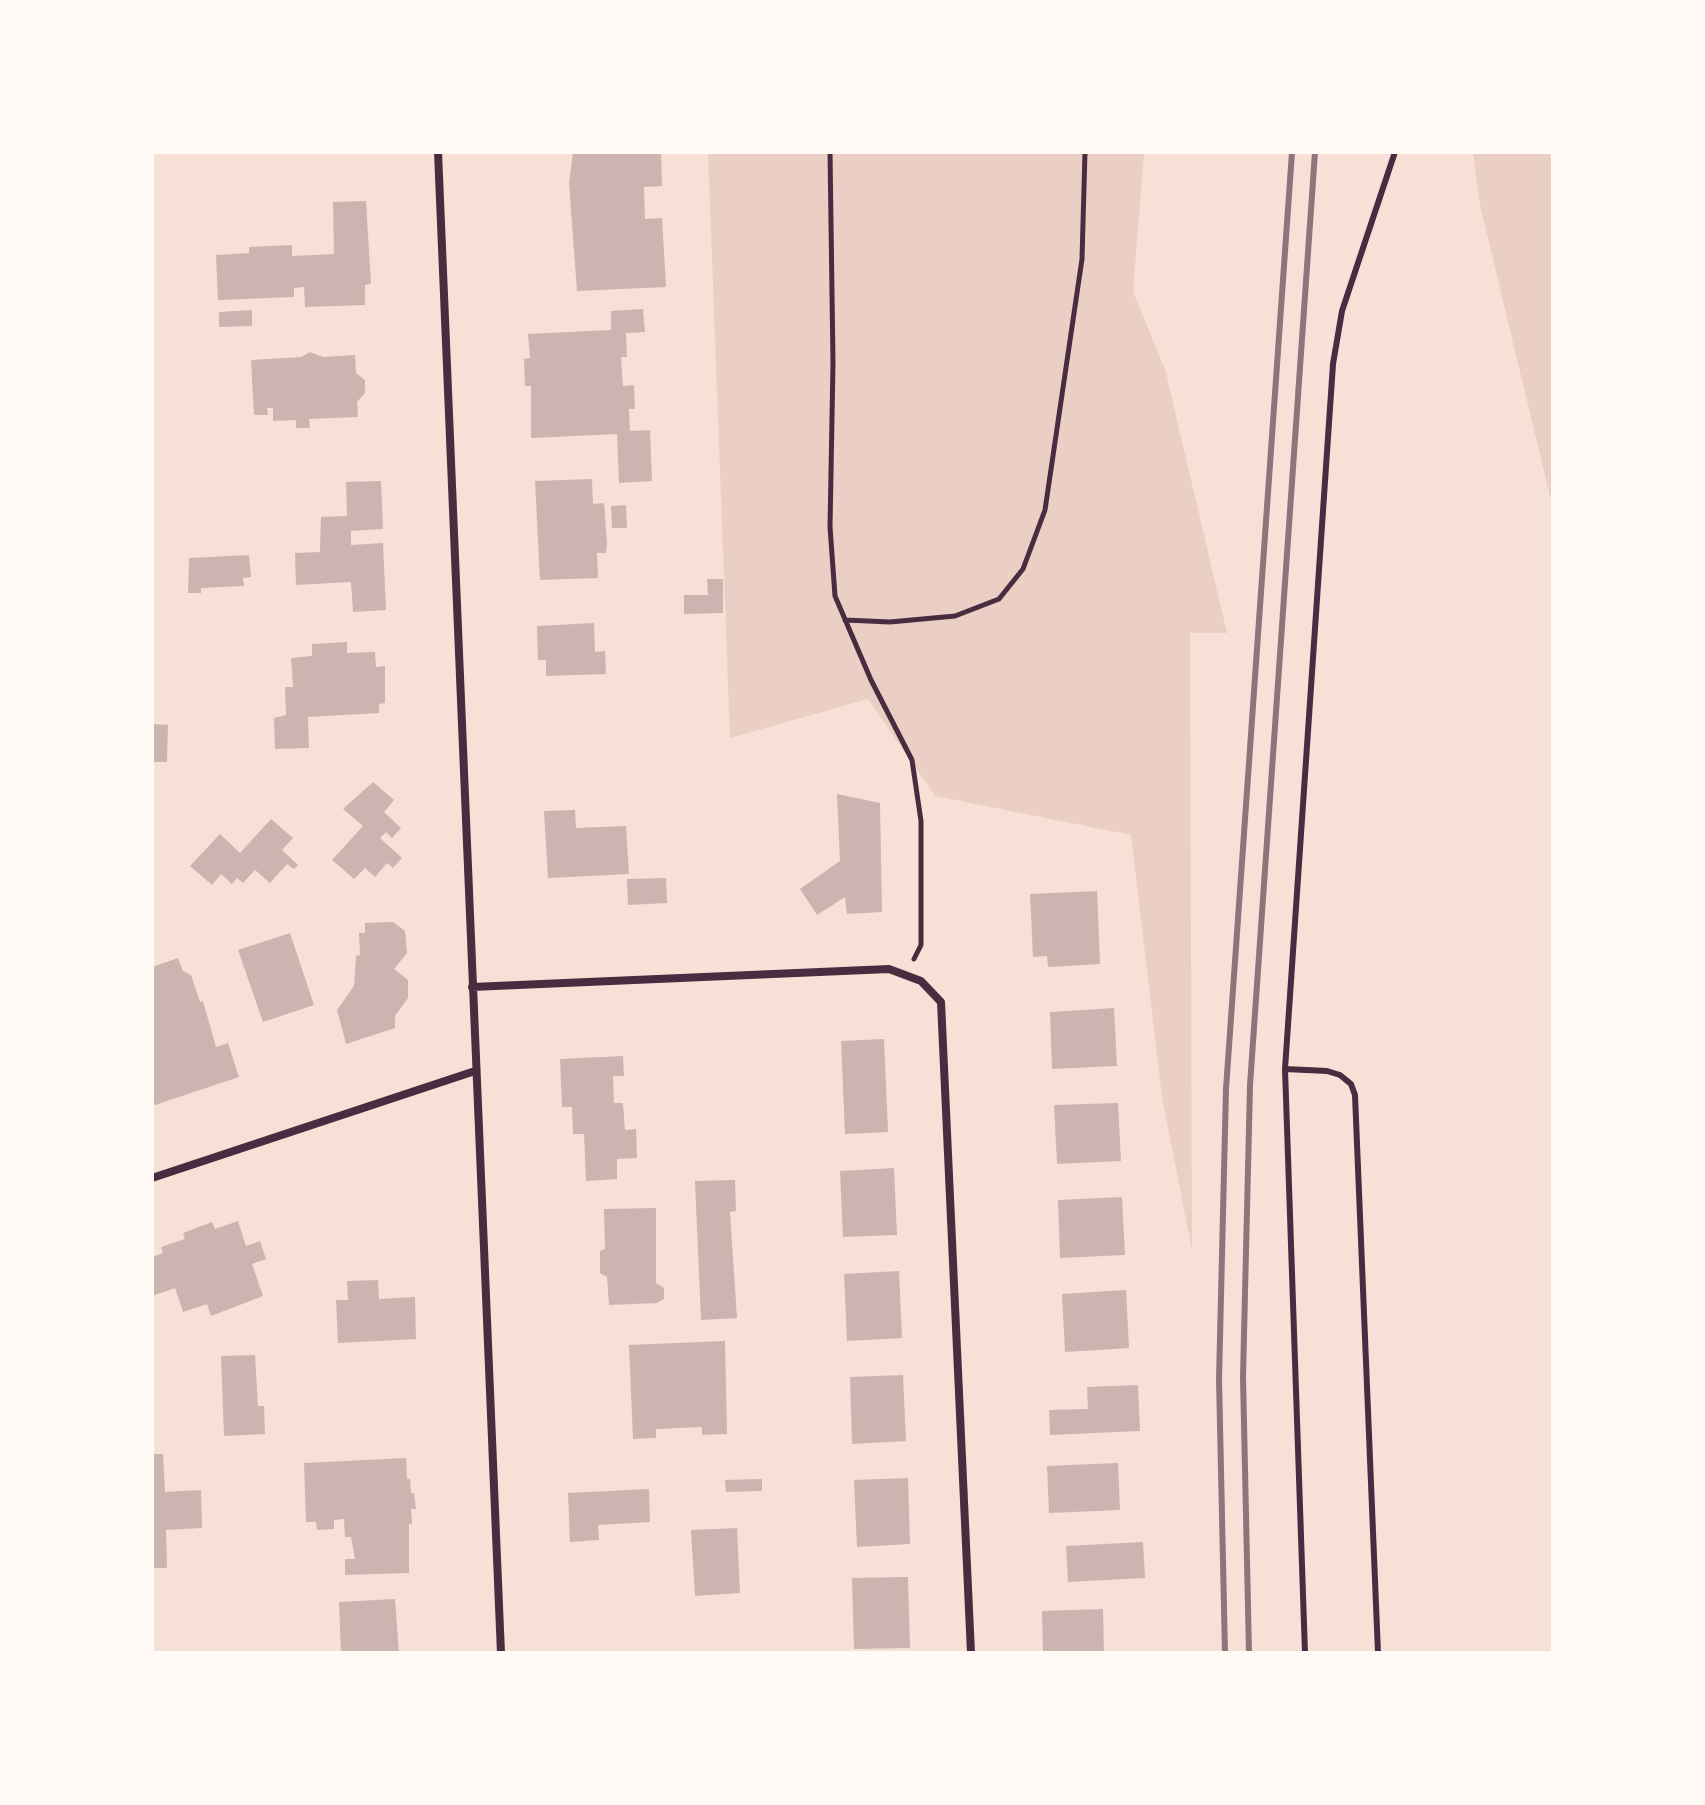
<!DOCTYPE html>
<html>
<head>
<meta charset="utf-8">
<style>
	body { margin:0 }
	#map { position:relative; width:1705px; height:1805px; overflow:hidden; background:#f7e1d7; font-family:Signika,sans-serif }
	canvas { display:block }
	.frame { position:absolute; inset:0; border:154px solid #fffaf5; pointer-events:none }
</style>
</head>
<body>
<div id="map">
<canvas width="1705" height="1805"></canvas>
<div class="frame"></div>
</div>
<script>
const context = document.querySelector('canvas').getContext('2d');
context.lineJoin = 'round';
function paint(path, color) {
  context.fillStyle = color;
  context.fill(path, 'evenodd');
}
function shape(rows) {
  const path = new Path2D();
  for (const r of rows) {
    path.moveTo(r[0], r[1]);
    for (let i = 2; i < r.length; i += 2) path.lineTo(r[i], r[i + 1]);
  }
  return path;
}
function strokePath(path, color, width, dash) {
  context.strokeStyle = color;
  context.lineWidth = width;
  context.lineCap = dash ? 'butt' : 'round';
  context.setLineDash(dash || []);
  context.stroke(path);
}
const green = shape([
	[708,152,1144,152,1133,292,1165,369,1227,633,1190,633,1192,1250,1162,1097,1131,835,935,796,868,699,730,738],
	[1473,152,1553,152,1553,509,1480,205]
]);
const building = shape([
	[573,152,661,152,662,186,644,187,645,219,662,218,666,287,577,291,569,183],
	[366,201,371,284,365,285,365,305,305,307,304,287,294,288,294,297,218,300,216,255,249,253,249,247,292,245,292,256,334,254,333,202],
	[643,309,645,332,626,333,627,357,621,357,623,386,634,385,635,409,629,409,630,431,650,430,652,481,619,483,617,434,531,438,531,386,525,386,524,359,530,358,528,334,611,330,611,311],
	[252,310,252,326,219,327,219,312],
	[310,352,323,357,355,355,356,373,365,380,365,393,357,402,358,417,309,419,310,428,296,428,296,420,273,421,273,408,267,408,268,415,254,415,251,360,301,357],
	[592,479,593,504,604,503,607,543,606,553,597,553,598,578,540,580,535,481],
	[381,481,383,529,351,531,351,545,383,543,386,610,353,612,351,582,296,585,295,553,320,552,321,517,347,516,346,482],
	[626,505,627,528,612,528,611,506],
	[249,555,251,577,243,578,244,586,201,588,201,593,188,593,189,558],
	[707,579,723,579,723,613,684,614,684,595,708,595],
	[594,623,595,652,605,651,606,674,546,676,546,660,538,660,537,626],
	[347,642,347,653,375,652,376,667,385,666,385,703,379,704,379,713,308,717,309,748,275,749,274,718,286,715,285,687,293,687,291,658,312,656,312,644],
	[152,724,168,725,167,762,152,762],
	[373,782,394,800,384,812,401,828,392,838,386,832,380,838,402,858,393,868,387,863,375,877,365,868,354,879,332,860,363,826,343,809],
	[837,794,880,803,882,912,847,914,845,897,817,915,800,889,840,861],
	[575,810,576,828,626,826,629,874,548,878,544,811],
	[271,819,293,838,282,850,298,865,294,869,287,864,270,883,255,870,243,883,237,878,232,884,221,874,212,885,190,866,220,834,240,853],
	[666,878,667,903,628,905,627,879],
	[1097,891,1100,964,1048,967,1047,956,1033,957,1030,894],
	[393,922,405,931,407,953,394,969,408,980,408,998,395,1016,395,1028,346,1044,337,1010,354,986,356,956,360,955,359,933,365,933,365,923],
	[290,933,314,1005,263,1022,238,950],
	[178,958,183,971,191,975,200,1002,203,1001,216,1047,228,1043,239,1077,152,1106,152,967],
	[1114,1008,1117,1066,1052,1069,1050,1012],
	[884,1039,888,1132,845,1134,841,1041],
	[623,1056,624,1076,613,1076,614,1103,623,1103,625,1130,636,1129,637,1158,617,1159,617,1179,586,1181,584,1134,573,1134,572,1107,562,1107,560,1059],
	[1118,1103,1121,1161,1057,1164,1054,1105],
	[894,1168,897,1235,843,1237,840,1171],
	[735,1180,736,1211,730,1212,737,1318,701,1320,695,1181],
	[1122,1197,1125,1255,1060,1258,1058,1200],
	[656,1208,656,1283,664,1288,664,1299,657,1303,609,1305,607,1277,600,1273,600,1251,605,1249,604,1209],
	[238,1221,246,1246,260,1241,266,1259,252,1264,263,1296,211,1316,207,1304,183,1312,175,1288,152,1296,152,1257,163,1253,161,1247,185,1239,183,1233,212,1222,215,1229],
	[899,1271,902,1338,847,1341,844,1274],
	[378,1280,379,1299,415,1297,416,1339,338,1343,336,1300,348,1300,347,1281],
	[1126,1290,1129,1348,1065,1352,1062,1294],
	[725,1341,727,1434,702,1435,702,1427,656,1429,656,1438,633,1439,629,1345],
	[255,1355,258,1406,264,1406,265,1434,224,1436,221,1356],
	[903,1375,906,1441,852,1444,850,1377],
	[1138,1385,1140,1431,1050,1435,1049,1410,1088,1409,1087,1387],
	[152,1454,163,1454,165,1492,201,1490,202,1528,166,1530,167,1568,152,1568],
	[406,1458,407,1479,410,1479,411,1493,414,1493,416,1509,411,1509,412,1524,409,1524,409,1573,345,1575,345,1559,355,1559,351,1537,345,1537,344,1519,334,1520,334,1529,317,1530,316,1522,306,1522,304,1463],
	[1118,1463,1120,1510,1049,1513,1047,1466],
	[908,1478,910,1544,857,1547,854,1480],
	[762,1479,762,1491,726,1492,725,1480],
	[649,1489,650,1522,598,1525,599,1540,570,1542,568,1493],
	[737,1528,740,1593,695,1596,691,1530],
	[1143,1542,1145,1578,1068,1582,1066,1546],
	[908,1577,910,1648,854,1649,852,1578],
	[395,1599,399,1653,341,1653,339,1602],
	[1103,1609,1104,1653,1043,1653,1042,1611]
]);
const path = shape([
	[830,152,833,363,830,527,835,596,871,680,912,760,921,821,921,945,914,959],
	[845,620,890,622,955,616,999,599,1023,569,1045,510,1082,259,1085,152]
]);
const service = shape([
	[1285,1069,1327,1071,1340,1075,1351,1084,1355,1095,1378,1653],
	[1305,1653,1285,1069,1333,364,1342,311,1395,152]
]);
const minor = shape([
	[438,152,501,1653],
	[472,987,889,969,921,981,941,1002,971,1653],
	[152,1178,475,1071]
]);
const rail = shape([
	[1225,1653,1219,1379,1226,1089,1292,152],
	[1249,1653,1243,1377,1250,1085,1315,152]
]);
paint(green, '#ebcfc5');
paint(building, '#ccb4b1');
strokePath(path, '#4a2c40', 5);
strokePath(service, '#4a2c40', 6);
strokePath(minor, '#4a2c40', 8);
strokePath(rail, '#8f747c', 6);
</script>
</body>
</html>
